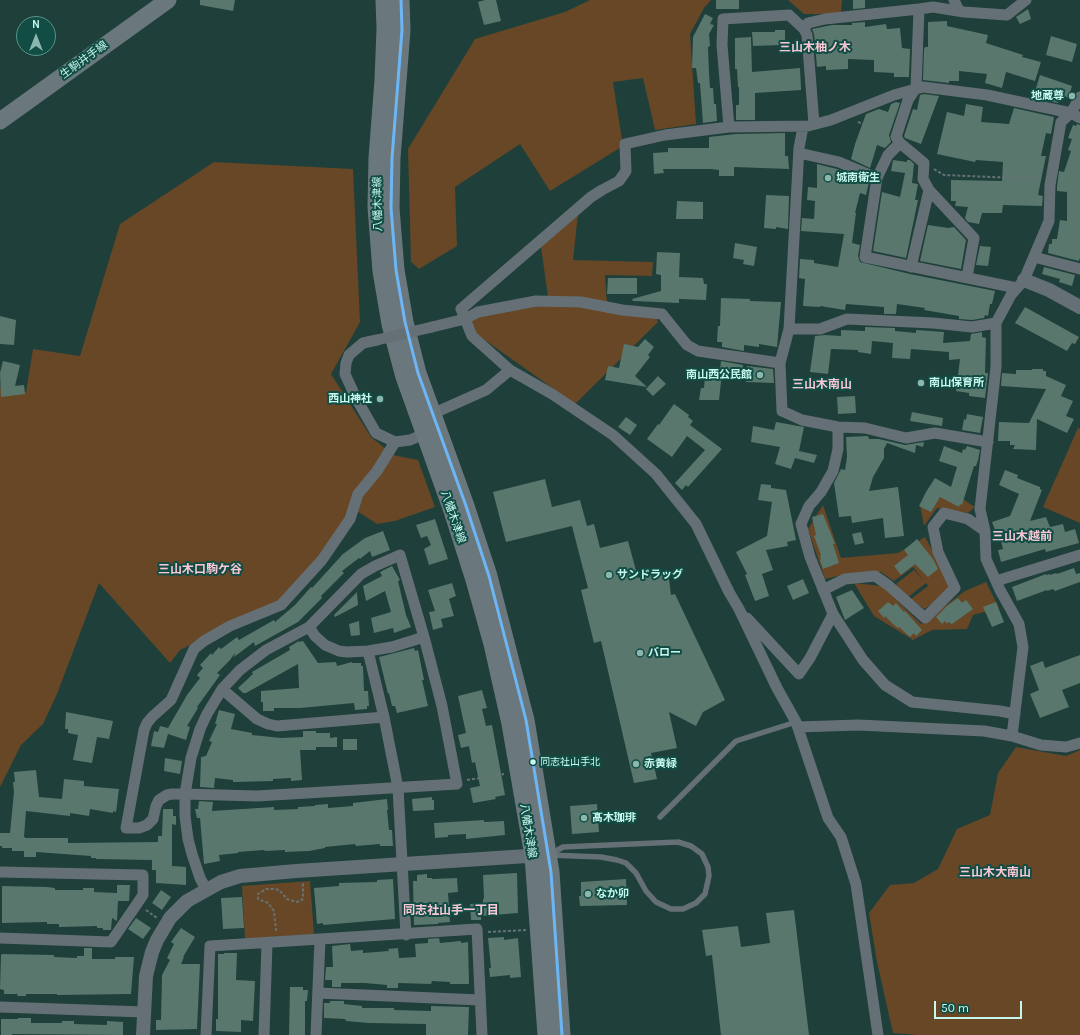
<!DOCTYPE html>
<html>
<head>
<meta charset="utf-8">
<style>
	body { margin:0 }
	#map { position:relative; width:1080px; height:1035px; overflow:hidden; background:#1e3f3a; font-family:Karla,sans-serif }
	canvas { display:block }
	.north { position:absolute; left:16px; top:16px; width:40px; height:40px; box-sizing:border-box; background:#114d44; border:1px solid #5a9188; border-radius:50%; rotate:0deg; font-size:11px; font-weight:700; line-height:16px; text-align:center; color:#c7f8ed }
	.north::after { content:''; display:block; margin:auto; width:14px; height:18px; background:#8cb7ae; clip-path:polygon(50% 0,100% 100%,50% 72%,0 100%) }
	.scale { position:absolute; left:934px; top:1001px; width:88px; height:18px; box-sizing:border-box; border:2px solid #c7f8ed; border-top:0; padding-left:5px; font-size:12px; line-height:14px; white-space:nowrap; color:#c7f8ed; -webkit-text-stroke:3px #114d44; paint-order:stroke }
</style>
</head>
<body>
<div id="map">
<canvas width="1080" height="1035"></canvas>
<div class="north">N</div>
<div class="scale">50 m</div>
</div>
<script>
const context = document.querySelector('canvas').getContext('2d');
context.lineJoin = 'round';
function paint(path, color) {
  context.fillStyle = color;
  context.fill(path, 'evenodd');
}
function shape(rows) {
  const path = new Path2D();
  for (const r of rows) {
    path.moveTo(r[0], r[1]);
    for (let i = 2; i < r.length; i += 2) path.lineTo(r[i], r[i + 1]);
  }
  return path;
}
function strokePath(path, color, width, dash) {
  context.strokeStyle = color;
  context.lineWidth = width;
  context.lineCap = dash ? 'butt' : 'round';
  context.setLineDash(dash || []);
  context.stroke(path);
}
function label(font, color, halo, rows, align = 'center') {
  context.font = font + ' Karla,"Noto Sans JP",sans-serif';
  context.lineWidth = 4;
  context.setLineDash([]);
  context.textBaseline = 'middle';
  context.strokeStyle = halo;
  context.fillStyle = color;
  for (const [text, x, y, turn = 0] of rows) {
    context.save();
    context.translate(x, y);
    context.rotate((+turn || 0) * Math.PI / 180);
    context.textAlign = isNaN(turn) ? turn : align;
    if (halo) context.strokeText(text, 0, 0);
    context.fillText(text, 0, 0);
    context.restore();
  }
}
const green = shape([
	[590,0,711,0,704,8,690,34,696,124,655,130,643,78,613,82,623,146,550,191,520,144,455,187,457,246,419,269,411,262,408,149,475,39,565,12],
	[788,0,842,0,841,14,804,14],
	[214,162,353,169,360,322,331,374,371,437,387,450,346,518,319,559,278,602,180,650,170,663,99,583,57,694,43,724,21,745,0,787,0,387,26,392,33,349,80,356,120,224],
	[578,214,573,260,653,262,652,276,605,275,607,304,548,297,541,247],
	[542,305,585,307,656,318,658,322,575,404,475,333,468,318],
	[1078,428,1080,429,1080,523,1043,507],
	[393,455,418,460,435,507,395,521,377,524,355,510,371,481],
	[935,481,975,507,968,513,937,508,924,526,920,505],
	[823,505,841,558,898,553,925,537,954,590,924,609,911,599,928,586,926,583,907,598,896,584,914,570,925,582,913,567,894,581,881,572,846,574,825,579,808,529],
	[986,582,999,608,973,615,967,629,932,630,913,640,874,616,854,583,882,586,921,624,965,591],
	[1016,747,1066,756,1080,750,1080,1035,918,1035,893,1033,877,962,869,913,890,885,914,883,938,869,957,829,990,815,998,773],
	[310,881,314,934,245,939,242,886]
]);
const building = shape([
	[200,0,235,0,233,11,200,5],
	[485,0,496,0,501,21,484,25,478,2],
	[716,0,739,0,739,9,716,9],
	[853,0,865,0,865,8,853,9],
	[1028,9,1031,19,1020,24,1016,17],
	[705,14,713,18,710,24,714,25,709,34,710,46,708,47,709,73,710,88,713,88,714,104,716,104,717,121,703,123,700,83,698,83,696,68,692,68,693,37],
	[947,21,947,26,988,35,986,43,1023,55,1022,57,1041,62,1035,81,1006,72,1002,88,985,83,987,74,959,71,959,81,949,81,949,83,923,80,924,49,925,47,928,47,928,22],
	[865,22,865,27,886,24,887,29,900,28,902,48,910,49,909,77,894,77,894,73,874,72,874,60,848,59,848,69,826,70,826,66,817,67,814,34,812,29,832,25,852,25,852,23],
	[775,30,785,30,785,42,782,42,782,45,753,46,752,32,775,32],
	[1051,36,1077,44,1072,62,1046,55],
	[751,37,752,72,800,68,801,89,801,90,755,93,755,120,736,120,736,105,739,105,739,87,738,87,737,69,735,69,735,38],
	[1040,75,1072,86,1068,98,1061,94,1058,103,1033,98],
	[924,94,939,96,921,144,905,138,904,136,913,109,917,110,920,95],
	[896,102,900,103,889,135,891,142,885,148,877,145,870,168,851,159,855,144,866,114,879,109,888,112,891,104],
	[966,104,983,107,981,122,1009,124,1014,108,1054,117,1051,134,1046,133,1041,156,1046,156,1038,195,1043,196,1042,206,1003,205,1002,213,982,213,979,224,968,222,965,218,968,207,955,206,956,201,951,201,951,180,1002,181,1003,162,976,160,975,162,937,154,947,112,964,116],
	[1077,124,1080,125,1080,258,1079,261,1048,253,1049,244,1052,244,1052,239,1057,239,1060,220,1067,221,1067,192,1057,191,1057,186,1059,171,1064,172,1071,151,1068,150,1072,139,1068,138,1073,125,1076,126],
	[785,133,785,156,788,156,789,169,734,167,734,176,719,176,719,170,711,169,663,169,664,173,654,174,653,153,668,152,668,148,709,148,709,137,736,134],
	[893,160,907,162,907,160,910,160,914,164,912,183,918,184,915,200,918,200,906,258,873,251,882,192,900,197,905,173,891,171],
	[817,164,837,169,869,182,866,195,860,193,855,213,856,213,852,243,860,245,858,256,860,262,910,274,995,291,992,304,990,304,988,316,985,315,984,318,972,320,959,319,959,316,924,310,925,308,897,304,896,314,884,314,884,307,846,304,845,310,820,306,820,307,803,306,805,279,799,278,800,259,814,260,814,263,838,267,844,234,801,231,802,218,814,219,815,201,807,200,808,187,817,188],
	[766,195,789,196,788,229,776,227,776,229,764,228],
	[677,201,703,202,703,219,676,219],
	[928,225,948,228,954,227,966,240,961,269,920,261],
	[735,243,757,247,754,266,743,264,744,260,733,258],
	[980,246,991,247,988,266,976,265],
	[657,252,680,253,679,277,703,278,704,284,707,284,706,300,679,299,679,303,633,301,632,299,661,291,661,275,656,274],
	[1044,267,1075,275,1072,286,1059,282,1060,279,1042,274],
	[608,278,637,278,637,294,607,294],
	[721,298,750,299,750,301,781,302,777,347,759,344,759,347,744,345,744,351,722,347,722,342,717,342,718,326,720,326],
	[1025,307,1079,337,1075,344,1072,343,1067,351,1015,323],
	[0,316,16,320,14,345,0,344],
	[865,327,895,328,895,331,916,333,916,330,944,332,943,343,970,341,971,334,982,332,982,337,986,338,985,373,988,373,985,398,969,396,969,393,956,391,960,359,949,360,949,352,911,349,910,359,892,358,893,343,872,341,871,354,858,352,858,350,831,349,828,374,810,372,815,336,825,335,841,336,841,330,865,331],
	[645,339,654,347,648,355,650,357,635,376,647,387,605,380,608,366,619,368,624,344,638,347],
	[3,361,20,365,15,386,24,385,25,394,1,397,0,373],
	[721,361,743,365,743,371,720,370],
	[747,366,773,369,774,383,746,382],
	[1032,369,1043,369,1043,371,1046,371,1046,376,1066,385,1061,396,1073,401,1066,416,1074,419,1067,433,1037,419,1036,450,1013,449,1015,445,1010,445,1010,441,998,441,999,422,1029,423,1046,389,1001,386,1002,373,1016,374,1016,370,1032,370],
	[711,372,722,373,719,400,699,400,701,388,704,388,705,377,710,378],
	[658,376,666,384,653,396,646,389],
	[855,396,856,413,838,414,837,397],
	[674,404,689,415,688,417,693,421,690,425,722,449,688,487,686,485,682,490,675,483,705,450,687,436,672,457,647,439,658,424,659,425],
	[912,412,943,418,942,426,910,421],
	[967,414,983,417,980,433,962,430,964,419,966,420],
	[626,417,637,425,630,435,618,427],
	[776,422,804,427,799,451,817,455,814,463,795,458,791,469,775,464,780,447,751,442,753,426,774,430],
	[868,436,869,439,879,439,905,445,924,442,923,447,916,445,915,453,887,443,884,449,884,458,873,477,869,491,898,487,904,536,885,538,883,518,852,523,851,516,839,517,834,483,841,469,845,470,847,457,846,437],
	[944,446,962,453,963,449,965,450,967,446,980,450,978,460,976,466,974,466,962,505,960,504,959,507,940,497,931,512,919,506,926,492,935,478,951,487,957,467,939,461],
	[1005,470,1018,475,1017,478,1040,487,1040,489,1042,490,1030,521,1046,517,1050,527,1063,524,1065,532,1075,529,1079,543,1046,552,1045,549,1001,562,998,550,1003,549,998,529,995,530,992,522,1010,516,1019,494,999,485],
	[545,479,552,507,580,500,587,526,594,524,600,548,628,541,638,578,668,571,671,595,675,594,725,700,703,712,696,726,669,712,677,748,651,753,657,779,634,783,601,641,594,643,581,590,588,588,572,526,506,542,493,492],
	[761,484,771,485,771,488,786,490,796,540,787,542,788,546,766,550,773,570,762,574,769,596,755,601,745,575,747,574,736,552,767,536,772,502,758,500],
	[823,514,835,544,833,544,839,563,823,569,820,560,821,559,820,556,821,555,814,536,816,535,812,517],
	[435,519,448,559,429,565,424,549,431,545,427,536,421,538,416,525],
	[383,531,390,550,372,557,370,551,360,559,359,558,342,571,344,573,321,596,322,598,298,622,255,646,254,642,234,657,235,653,230,660,217,673,220,675,197,707,198,708,187,726,190,727,186,740,168,734,164,748,151,746,154,731,158,732,160,726,168,728,187,695,200,678,197,675,203,668,200,665,211,653,212,655,219,647,221,649,237,637,239,640,274,620,275,622,295,605,311,587,312,588,343,554,365,538],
	[861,532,864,543,855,545,852,534],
	[917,539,933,559,938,569,928,577,915,564,901,575,894,566,908,555,904,550],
	[392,566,400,580,398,581,406,615,411,627,394,633,393,628,374,633,371,618,391,612,385,591,366,601,363,586,382,576,380,572],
	[1074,568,1076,574,1080,573,1080,582,1055,591,1053,589,1047,591,1047,590,1017,601,1012,587,1046,574,1046,575,1050,574,1050,575,1056,573,1057,574],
	[803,579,809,593,793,600,787,586],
	[452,583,456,596,449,599,454,616,441,619,443,627,433,630,429,612,435,611,428,590],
	[852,590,864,608,845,620,836,597],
	[357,592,358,605,335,617,334,615],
	[958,598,962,603,966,600,973,609,952,624,948,622,947,624,945,621,942,624,936,617,947,606],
	[888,602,893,606,896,603,904,612,905,611,922,630,916,636,914,633,910,637,899,627,898,628,893,624,885,616,884,618,878,611],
	[996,602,1004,622,992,627,983,607],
	[359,621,360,635,351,636,349,624],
	[299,641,299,642,303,641,318,663,336,662,337,666,352,662,352,663,361,663,361,666,363,666,364,691,368,691,369,706,367,706,367,709,355,710,354,703,300,708,274,708,274,711,263,711,263,702,261,702,261,691,299,688,298,664,246,693,243,693,238,688,253,674,252,672,290,650,289,647],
	[414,648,415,651,418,650,424,680,422,680,428,706,397,713,395,706,392,706,389,693,388,694,379,657],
	[1080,655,1080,683,1062,690,1069,707,1040,718,1030,694,1039,690,1030,666,1043,661,1045,668],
	[482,690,487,708,482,709,486,726,492,725,505,795,495,797,496,799,473,803,470,788,480,786,475,762,472,763,469,746,461,748,458,735,466,733,458,696],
	[219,710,235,714,231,729,252,733,252,735,281,738,303,737,303,731,316,731,316,733,330,733,330,738,337,737,337,747,316,747,316,750,300,750,302,780,291,781,291,778,273,779,273,781,233,782,233,780,215,778,214,788,200,787,201,757,206,756,212,742,209,741,217,724,215,724],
	[66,712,113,721,109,739,97,737,92,763,73,760,78,735,68,733,68,729,65,729],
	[343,739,357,739,357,750,343,750],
	[165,758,182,761,180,774,164,771],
	[36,770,39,797,62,799,64,779,84,781,84,786,119,789,116,812,113,811,113,813,90,809,89,816,70,813,70,816,26,811,24,837,25,837,25,838,68,838,68,843,158,842,158,836,162,836,163,809,173,809,173,816,176,816,176,825,172,824,172,866,186,867,186,885,156,883,156,870,152,870,152,860,96,859,96,858,91,858,91,856,36,852,36,857,24,857,24,851,12,851,12,848,2,848,2,846,0,846,0,833,10,833,14,792,13,782,15,782,14,772],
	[432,797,432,800,434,800,434,810,413,811,412,799],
	[387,799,388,810,387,810,389,830,392,830,393,846,380,846,380,844,356,846,355,844,325,847,325,848,309,851,285,852,285,850,265,851,264,850,238,852,238,853,219,855,220,861,204,864,200,818,197,818,195,809,198,809,199,801,213,802,212,811,274,807,274,810,298,809,298,807,315,806,315,805,328,804,328,808,353,806,353,803],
	[597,804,599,832,572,834,570,806],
	[484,820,484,822,504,821,505,835,466,839,466,834,448,835,448,837,435,838,434,823],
	[517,873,518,913,481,916,481,920,471,920,470,904,483,903,483,899,484,899,483,875],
	[427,874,427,878,432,878,432,879,457,878,458,892,448,893,450,922,438,923,438,924,414,925,413,881,417,881,417,875],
	[393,879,395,919,323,925,323,923,317,924,314,888,339,886,339,883,377,882,377,880],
	[626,879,627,905,580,906,579,896,581,896,581,882],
	[117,885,130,885,129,901,118,901,117,921,112,918,111,930,103,930,103,928,97,928,97,926,59,927,59,924,47,924,47,922,2,923,2,886,47,887,55,888,55,890,83,890,83,888,94,888,94,892,117,893],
	[161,890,171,897,162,910,152,903],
	[242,897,244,928,223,929,221,898],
	[794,910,809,1035,721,1035,712,955,706,956,702,930,738,926,741,947,770,943,766,913],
	[136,918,151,928,143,939,128,929],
	[181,928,195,937,183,957,184,957,181,964,200,964,197,1029,156,1030,156,1020,161,1020,162,975,170,960,167,958,174,944,171,942],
	[504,937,504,940,518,938,521,977,510,978,510,975,490,977,489,968,491,968,488,938],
	[439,938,440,943,461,941,461,943,468,942,469,984,450,984,450,982,432,981,431,984,398,983,398,988,387,988,387,985,365,983,341,983,341,987,332,987,332,980,325,980,326,967,333,967,332,946,350,944,351,951,363,950,363,953,389,951,388,949,398,948,399,958,416,957,415,944,428,943,428,939],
	[84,948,92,948,92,959,115,959,115,957,134,957,131,994,57,995,57,994,26,994,26,996,17,996,18,994,4,994,4,990,0,989,1,955,2,954,54,955,54,957,77,958,77,956,84,956],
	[224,953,237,953,236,980,255,981,253,1021,241,1020,241,1032,216,1031,216,1019,218,1019,218,954,224,954],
	[290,987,303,987,303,990,308,990,307,1001,305,1001,305,1035,289,1035],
	[330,1001,344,1001,344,1004,362,1006,362,1008,394,1008,394,1010,431,1011,431,1006,469,1007,468,1035,426,1035,426,1024,369,1023,346,1021,345,1019,324,1018,324,1003,330,1003],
	[18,1018,31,1018,31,1023,62,1023,62,1021,74,1021,74,1024,107,1025,107,1021,123,1022,123,1035,12,1034,12,1035,1,1035,1,1019,18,1019]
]);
const path = shape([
	[858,122,885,133],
	[934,169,944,175,1040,179],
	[467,780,504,774],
	[146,910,157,918],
	[276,931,274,911,268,903,258,899,258,894,266,889,274,889,279,890,287,899,297,902,302,900,303,897,303,882],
	[488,932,526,930]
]);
const service = shape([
	[660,817,736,741,796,722],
	[678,842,691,846,702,854,708,867,709,876,705,894,696,903,683,909,671,909,656,902,646,891,636,873,626,863,617,860,601,857,549,855,563,847,678,842]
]);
const minor = shape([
	[954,0,959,11],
	[919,9,916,88,908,100,896,137,900,143,924,163,923,179,929,190,974,238,967,277],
	[804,29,807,35,814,124],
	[1080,97,1071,113,1061,122,1050,185,1049,221,1024,280,1011,295,996,323,996,367,980,509,985,531,986,559,1000,590,1019,624,1023,647,1012,736,1041,745,1066,747,1080,743],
	[729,127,722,45,723,19,789,15,804,29,808,23,825,19,919,9,933,7,964,12,1007,15,1026,0],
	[803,127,799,148,789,329,780,363,782,411,802,420,838,427,865,428,906,438,935,433,988,442],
	[900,143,888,155,877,178,865,257,1017,288],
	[799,153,839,162,877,178],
	[1034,257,1080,269],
	[911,267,929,190],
	[432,327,465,319,478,312,536,301,581,302,622,310,662,314,687,345,698,351,780,363],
	[789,329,820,329,847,319,933,323,972,327,996,323],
	[377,340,363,343,349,355,346,363,345,374,356,398,376,433,395,442,410,440,424,434,432,414,486,390,510,370],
	[838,427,838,449,833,471,821,492,809,506,801,524,810,557,833,614,863,660,885,685,912,702,1000,711,1015,714],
	[996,581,1080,555],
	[823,590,845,579,875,576,888,585,925,618,955,588,938,552,933,527,944,513,968,519,985,531],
	[747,618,799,674,810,658,833,614],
	[309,627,315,636,325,645,339,651,347,652,368,651,392,647,424,637],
	[368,651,384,717,398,788,406,935],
	[222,689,257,719,268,724,277,726,384,717],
	[798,727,858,725,984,731,1012,736],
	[0,872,143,875,143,895,111,942,0,938],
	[206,889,200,878,192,854,188,839,185,816,185,794,191,758,200,729,207,714,222,689,240,670,266,650,309,627,361,574,375,566,400,555,424,637,442,706,457,784,257,796,185,794,172,794,167,795,159,800,156,806,153,819,147,825,139,828,126,828,144,730,147,723,152,717,171,700,194,649,204,641,230,626,281,605,322,560,350,519,358,494,377,471,395,442],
	[318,993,480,1000],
	[0,1007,144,1012],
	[206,1035,210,946,477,929,482,1035],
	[264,1035,267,943],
	[316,1035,320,940],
	[878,1035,856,884,841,837,828,818,796,722,777,688,739,609,729,592,696,524,656,474,613,435,552,394,510,370,472,336,461,309,591,197,602,190,619,181,626,171,625,144,665,135,729,127,808,126,831,120,894,95,923,87,987,95,1071,113,1080,118]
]);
const tertiary = shape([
	[1024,280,1049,290,1080,307],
	[143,1035,146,976,152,952,157,940,170,918,187,901,221,882,240,876,296,871,543,855]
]);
const primary = shape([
	[384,0,385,29,383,80,377,158,376,207,381,271,390,324,404,377,452,511,474,580,492,644,510,724,533,856,546,1035],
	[401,0,402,30,392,158,391,208,396,270,405,322,418,373,466,506,489,576,526,720,551,872,562,1035],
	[0,121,168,0]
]);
const minorBridge = shape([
	[377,340,432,327]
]);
const bus1 = shape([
	[401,0,402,30,392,158,391,208,396,270,405,322,418,373,466,506,489,576,526,720,551,872,562,1035]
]);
const markers = [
	[1072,96,4,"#8cb7ae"],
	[828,178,4,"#8cb7ae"],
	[760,375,4,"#8cb7ae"],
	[921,383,4,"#8cb7ae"],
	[380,399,4,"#8cb7ae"],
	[609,575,4,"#8cb7ae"],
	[640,653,4,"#8cb7ae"],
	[533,762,3.5,"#c7f8ed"],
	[636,764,4,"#8cb7ae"],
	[584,818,4,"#8cb7ae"],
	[588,894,4,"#8cb7ae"]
];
const busNames = [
	["同志社山手北",540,762]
];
const streetNames = [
	["生駒井手線",84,60,-36],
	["八幡木津線",378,204,-91],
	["八幡木津線",453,517,71],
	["八幡木津線",528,831,81]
];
const poiNames = [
	["地蔵尊",1064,96,"right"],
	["城南衛生",836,178],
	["南山西公民館",752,375,"right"],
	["南山保育所",929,383],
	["西山神社",372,399,"right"],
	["サンドラッグ",617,575],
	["バロー",648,653],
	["赤黄緑",644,764],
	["髙木珈琲",592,818],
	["なか卯",596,894]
];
const neighbourhoodNames = [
	["三山木柚ノ木",815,48],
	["三山木南山",822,385],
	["三山木越前",1022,537],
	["三山木口駒ケ谷",200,570],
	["三山木大南山",995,873],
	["同志社山手一丁目",451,911]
];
paint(green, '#674725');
paint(building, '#59776d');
strokePath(path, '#657376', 2, [3, 2]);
strokePath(service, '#657076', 5.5);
strokePath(minor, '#657076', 11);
strokePath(tertiary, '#657076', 14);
strokePath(primary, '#6a787d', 17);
strokePath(minorBridge, '#657076', 11);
strokePath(bus1, '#6db6f5', 3);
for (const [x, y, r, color] of markers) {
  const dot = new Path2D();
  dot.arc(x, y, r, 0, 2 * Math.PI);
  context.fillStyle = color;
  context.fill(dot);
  strokePath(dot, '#114d44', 1.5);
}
label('10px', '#c7f8ed', '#114d44', busNames, 'left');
label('11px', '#c7f8ed', '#114d44', streetNames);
label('bold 11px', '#c7f8ed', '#114d44', poiNames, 'left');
label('bold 12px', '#fac7d5', '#114d44', neighbourhoodNames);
</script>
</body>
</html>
